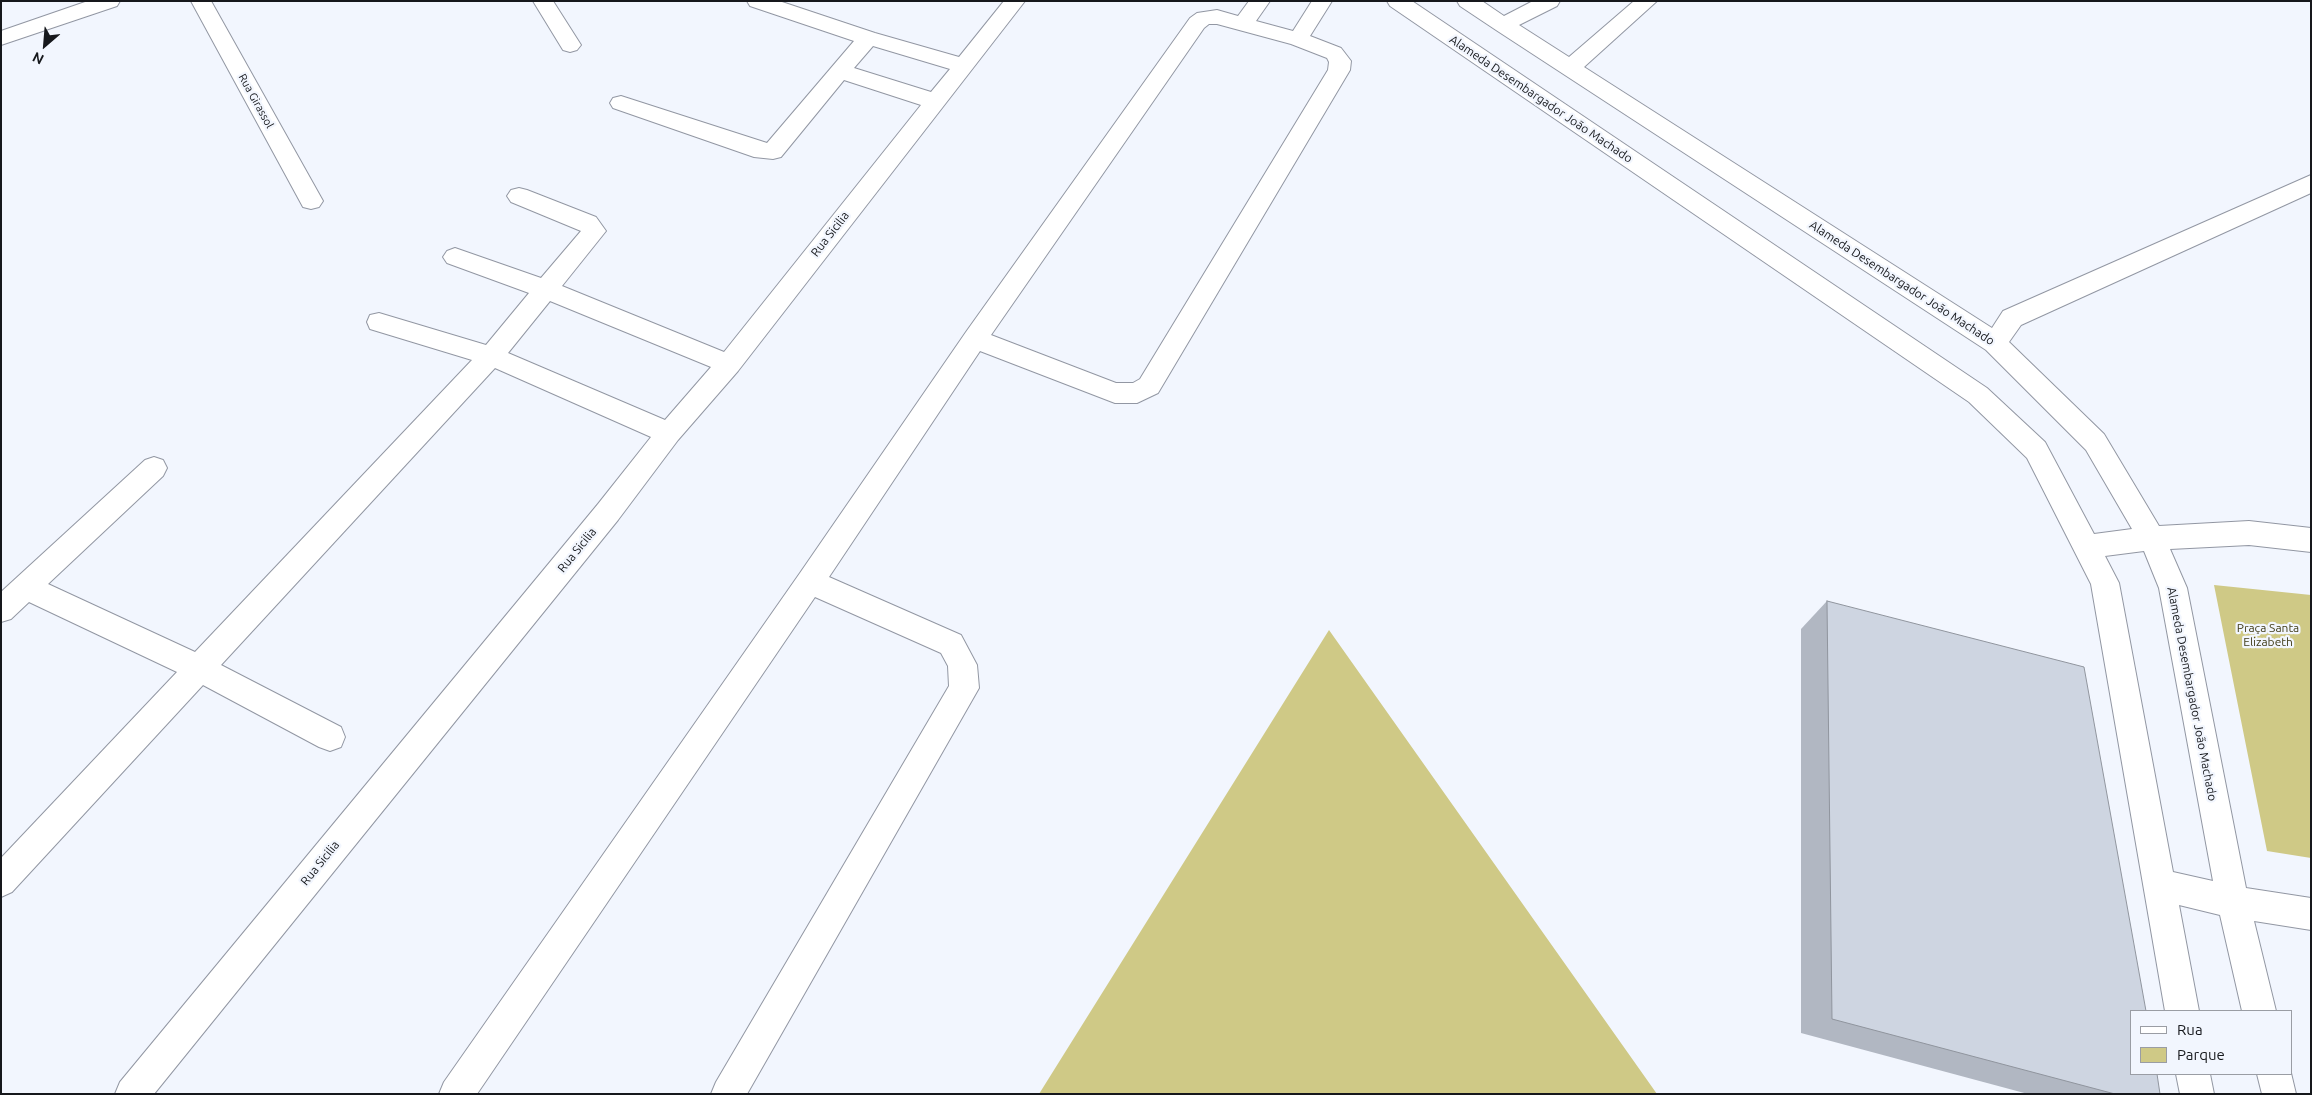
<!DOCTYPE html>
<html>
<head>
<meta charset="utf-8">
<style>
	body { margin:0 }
	#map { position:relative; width:2312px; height:1095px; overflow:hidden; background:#f2f6fe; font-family:Ubuntu,sans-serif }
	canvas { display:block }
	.frame { position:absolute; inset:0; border:2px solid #16181c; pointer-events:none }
	.legend { position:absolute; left:2130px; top:1010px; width:162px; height:65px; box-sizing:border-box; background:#f2f6fe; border:1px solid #9a9da4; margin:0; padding:6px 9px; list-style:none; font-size:15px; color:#16181c }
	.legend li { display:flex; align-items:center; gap:10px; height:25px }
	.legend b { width:25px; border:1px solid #9a9da4 }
	.north { position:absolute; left:20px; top:20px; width:50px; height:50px; -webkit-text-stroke:4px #f2f6fe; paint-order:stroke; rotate:207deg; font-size:14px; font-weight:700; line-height:20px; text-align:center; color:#16181c }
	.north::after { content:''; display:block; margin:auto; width:18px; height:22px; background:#16181c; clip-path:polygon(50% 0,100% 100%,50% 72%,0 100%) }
</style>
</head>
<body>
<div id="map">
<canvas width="2312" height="1095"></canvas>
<div class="frame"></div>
<ul class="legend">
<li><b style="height:6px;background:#fff"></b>Rua</li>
<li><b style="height:14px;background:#cfc986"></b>Parque</li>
</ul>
<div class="north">N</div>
</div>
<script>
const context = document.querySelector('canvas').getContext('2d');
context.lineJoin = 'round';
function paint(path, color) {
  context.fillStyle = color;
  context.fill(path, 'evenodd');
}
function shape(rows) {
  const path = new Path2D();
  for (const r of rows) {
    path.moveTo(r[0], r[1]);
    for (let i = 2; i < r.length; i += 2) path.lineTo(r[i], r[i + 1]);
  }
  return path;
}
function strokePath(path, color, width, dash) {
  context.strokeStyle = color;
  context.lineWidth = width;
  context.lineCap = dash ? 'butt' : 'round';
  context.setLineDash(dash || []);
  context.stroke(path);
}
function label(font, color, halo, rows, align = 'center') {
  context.font = font + ' Ubuntu,sans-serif';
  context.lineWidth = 4.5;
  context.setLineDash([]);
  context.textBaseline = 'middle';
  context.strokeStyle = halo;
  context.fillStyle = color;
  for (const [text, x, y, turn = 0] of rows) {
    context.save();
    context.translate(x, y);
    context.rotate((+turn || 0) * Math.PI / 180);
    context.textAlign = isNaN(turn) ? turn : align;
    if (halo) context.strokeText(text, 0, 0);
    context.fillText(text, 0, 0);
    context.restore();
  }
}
const green = shape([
	[2214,585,2311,595,2311,858,2267,851],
	[1329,630,1657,1094,1039,1094]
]);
const minor = shape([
	[88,1,120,1,117,6,1,45,1,31,88,1],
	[191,1,211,1,323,201,319,207,311,209,303,207,191,1],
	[533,1,553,1,581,45,577,50,570,52,563,50,533,1],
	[747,1,779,1,875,33,959,57,1004,1,1025,1,738,371,678,440,618,520,154,1094,115,1094,120,1082,598,504,651,437,495,368,221,665,341,727,345,737,341,747,330,751,319,747,203,685,12,892,1,897,1,858,177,672,29,602,11,619,1,622,1,592,145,460,154,457,163,460,167,468,163,476,48,584,195,652,472,360,370,329,367,322,370,315,379,313,486,345,529,293,447,263,443,257,447,251,455,248,541,278,581,231,511,202,507,196,511,190,519,188,527,190,596,217,606,231,562,286,724,352,921,105,844,80,781,157,773,159,754,157,613,108,610,103,613,98,621,96,767,143,854,41,750,6,747,1],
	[873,46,950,69,931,92,854,68,873,46],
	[550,301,711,367,665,420,508,353,550,301],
	[1249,1,1270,1,1256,21,1293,31,1312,1,1332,1,1310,36,1341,48,1351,61,1350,70,1158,393,1137,403,1115,403,980,351,829,577,961,635,977,665,979,688,747,1094,711,1094,716,1082,949,686,948,666,941,653,815,597,477,1094,439,1094,444,1082,800,573,966,332,1190,18,1197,13,1217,10,1238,16,1249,1],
	[1209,24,1217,24,1291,44,1327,58,1329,62,1328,70,1140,379,1133,383,1116,383,991,335,1204,28,1209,24],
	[1387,1,1412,1,1987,388,2045,442,2094,534,2132,529,2086,450,1986,350,1496,30,1460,6,1457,1,1482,1,1504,16,1533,1,1560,1,1557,6,1519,25,1569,57,1634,1,1657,1,1584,67,1992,328,2003,311,2311,175,2311,193,2021,325,2009,342,2104,434,2159,526,2249,521,2311,528,2311,552,2249,545,2170,549,2187,588,2246,888,2311,898,2311,930,2254,921,2276,1011,2242,1011,2220,915,2179,905,2199,1011,2165,1011,2091,584,2027,458,1969,402,1390,6,1387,1],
	[2144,551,2159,588,2213,881,2173,872,2119,583,2105,556,2144,551],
	[2291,1073,2296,1094,2262,1094,2257,1074,2291,1073],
	[2176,1074,2210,1074,2214,1094,2180,1094,2176,1074]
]);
const wall = shape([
	[1827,601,2115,1094,2028,1094,1801,1033,1801,629]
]);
const building = shape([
	[1827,601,2084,667,2146,1011,2131,1011,2131,1074,2157,1074,2160,1094,2115,1094,1832,1019,1827,601]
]);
const farStreetnames = [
	["Rua Girassol",256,101,61]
];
const streetNames = [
	["Alameda Desembargador João Machado",1541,99,34],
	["Rua Sicilia",830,234,-52],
	["Alameda Desembargador João Machado",1902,283,33],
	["Rua Sicilia",577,550,-51],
	["Alameda Desembargador João Machado",2192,694,79],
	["Rua Sicilia",320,863,-51]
];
const parkNames = [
	["Praça Santa",2268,628],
	["Elizabeth",2268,642]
];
paint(green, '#cfc986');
strokePath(minor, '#9297a3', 2);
paint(minor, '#fff');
paint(wall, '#b1b7c2');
paint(building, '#ced5e1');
strokePath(building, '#90959e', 1);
label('11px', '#16181c', '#f2f6fe', farStreetnames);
label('12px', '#16181c', '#f2f6fe', streetNames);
label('12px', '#403c18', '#f2f6fe', parkNames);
</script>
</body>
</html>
